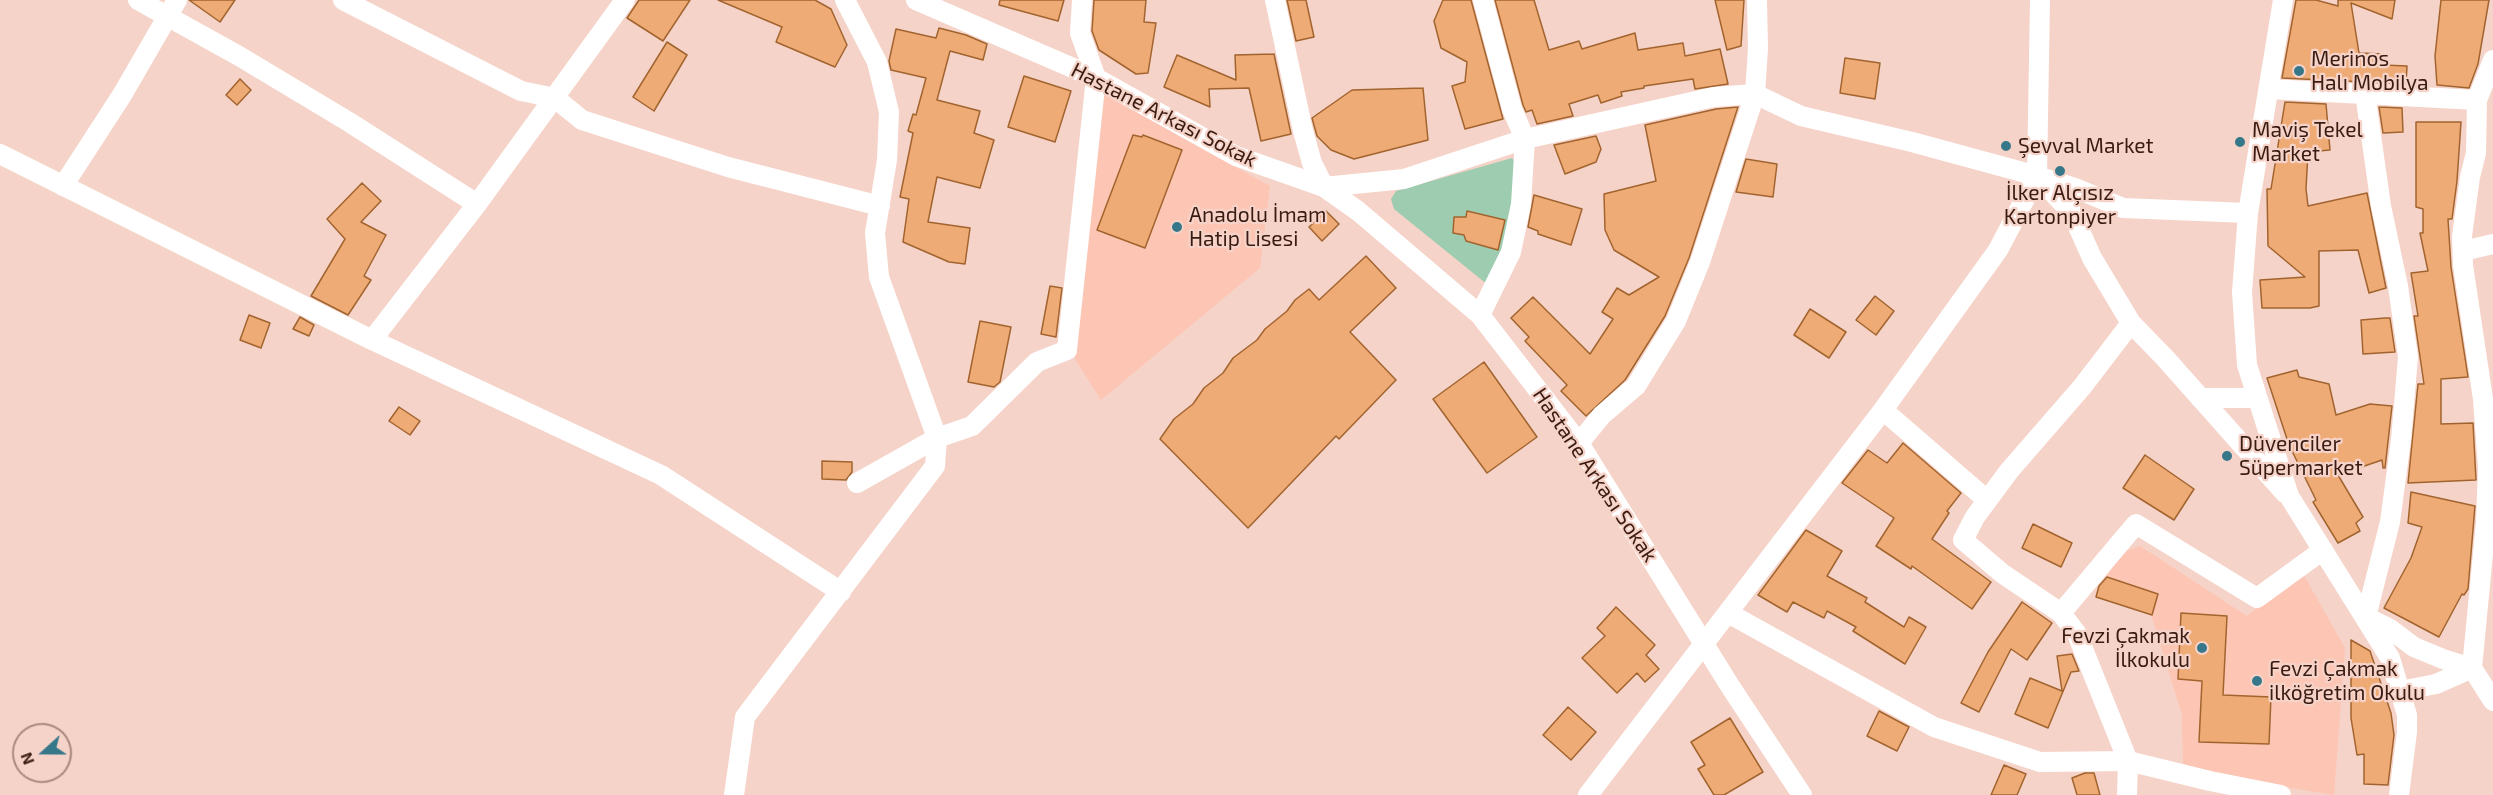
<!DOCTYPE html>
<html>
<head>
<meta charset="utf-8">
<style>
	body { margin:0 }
	#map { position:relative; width:2493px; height:795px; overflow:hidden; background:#f6d3c8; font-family:"Exo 2",sans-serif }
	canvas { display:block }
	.north { position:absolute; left:12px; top:723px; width:60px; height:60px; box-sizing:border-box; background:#f6d3c8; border:2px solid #ab897f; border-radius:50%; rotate:249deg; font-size:16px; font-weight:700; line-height:24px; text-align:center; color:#3a1b11 }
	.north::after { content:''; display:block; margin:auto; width:21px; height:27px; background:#36788a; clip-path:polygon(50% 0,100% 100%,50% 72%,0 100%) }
</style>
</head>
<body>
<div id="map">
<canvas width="2493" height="795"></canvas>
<div class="north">N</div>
</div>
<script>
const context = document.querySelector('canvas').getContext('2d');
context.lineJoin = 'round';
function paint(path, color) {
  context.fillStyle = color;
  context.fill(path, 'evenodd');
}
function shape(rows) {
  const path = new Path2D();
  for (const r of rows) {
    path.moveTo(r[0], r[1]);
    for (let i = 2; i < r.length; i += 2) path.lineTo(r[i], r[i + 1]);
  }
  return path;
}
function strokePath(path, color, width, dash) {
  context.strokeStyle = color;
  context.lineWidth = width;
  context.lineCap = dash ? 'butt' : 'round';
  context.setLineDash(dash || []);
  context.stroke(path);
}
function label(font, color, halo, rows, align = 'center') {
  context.font = font + ' "Exo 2",sans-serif';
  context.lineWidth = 4.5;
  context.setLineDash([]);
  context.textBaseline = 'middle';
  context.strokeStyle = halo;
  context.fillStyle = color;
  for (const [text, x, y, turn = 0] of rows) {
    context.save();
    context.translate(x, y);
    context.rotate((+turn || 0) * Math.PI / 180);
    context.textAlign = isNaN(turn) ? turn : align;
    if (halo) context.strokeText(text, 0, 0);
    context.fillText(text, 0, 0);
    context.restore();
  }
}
const built = shape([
	[1103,94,1270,186,1260,268,1101,400,1075,359],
	[2140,546,2247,616,2302,572,2345,648,2334,795,2183,770,2182,715,2149,608,2095,594,2121,553]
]);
const green = shape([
	[1512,158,1516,163,1511,218,1503,252,1488,285,1394,209,1391,199,1396,191]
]);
const building = shape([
	[189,0,235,0,220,22,189,0],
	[639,0,690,0,663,41,627,18,639,0],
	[718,0,815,0,831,9,847,45,835,67,776,42,782,27,718,0],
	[1000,0,1064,0,1058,21,999,5,1000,0],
	[1094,0,1146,0,1144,22,1156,23,1148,73,1136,74,1099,50,1092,31,1094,0],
	[1287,0,1306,0,1314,37,1296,41,1287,0],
	[1443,0,1471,0,1503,119,1465,129,1452,86,1465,82,1467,62,1441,48,1434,21,1443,0],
	[1495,0,1534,0,1549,50,1579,41,1582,49,1635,33,1638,50,1683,43,1685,56,1720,49,1728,84,1695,89,1693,79,1644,86,1644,88,1621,92,1622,96,1601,103,1598,95,1569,104,1573,116,1537,124,1532,110,1526,112,1523,105,1495,0],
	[1715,0,1744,0,1741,46,1727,50,1715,0],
	[2296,0,2316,0,2338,6,2338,0,2395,0,2392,19,2351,3,2359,53,2384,54,2383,65,2407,66,2406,84,2282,78,2296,0],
	[2441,0,2489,0,2478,64,2469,88,2437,85,2435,56,2441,0],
	[939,28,966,35,987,44,983,60,950,51,937,100,980,111,974,133,994,140,980,188,937,177,928,222,970,228,965,264,949,262,903,242,909,199,900,197,913,133,908,131,913,114,916,115,926,78,891,70,889,61,896,29,936,38,939,28],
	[667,42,687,55,654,111,633,97,667,42],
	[1274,54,1291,134,1261,141,1249,88,1209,89,1210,107,1164,87,1177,55,1236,80,1235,55,1274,54],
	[1845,58,1880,63,1875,99,1840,93,1845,58],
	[1024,76,1071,91,1055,142,1008,127,1024,76],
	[240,79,251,90,237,105,226,95,240,79],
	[1423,88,1428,140,1354,159,1331,150,1317,136,1312,118,1352,90,1423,88],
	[2285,102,2326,104,2330,150,2308,152,2306,189,2308,206,2367,193,2386,288,2369,293,2358,250,2319,251,2319,306,2310,308,2262,308,2260,280,2305,277,2268,246,2267,189,2271,189,2285,102],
	[1738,107,1689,258,1665,316,1625,380,1586,416,1561,391,1567,385,1525,341,1529,337,1511,318,1533,297,1590,354,1613,319,1602,312,1617,288,1629,295,1659,277,1614,250,1605,230,1604,194,1656,181,1645,125,1716,109,1738,107],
	[2379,107,2402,108,2403,132,2383,133,2379,107],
	[2416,122,2461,122,2457,181,2452,219,2448,219,2451,267,2468,377,2441,379,2441,424,2473,423,2476,480,2408,483,2418,384,2424,384,2414,316,2418,316,2411,273,2428,271,2420,233,2423,233,2423,209,2416,207,2416,122],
	[1133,135,1142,137,1143,135,1182,150,1145,248,1097,230,1133,135],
	[1596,136,1601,149,1596,162,1565,174,1554,145,1596,136],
	[1746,159,1777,164,1773,197,1736,192,1746,159],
	[362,183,381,201,361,222,386,235,364,276,371,280,348,315,311,296,345,239,327,219,362,183],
	[1534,195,1582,209,1571,245,1538,234,1538,231,1528,227,1534,195],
	[1326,211,1339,224,1322,241,1309,227,1326,211],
	[1467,211,1505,220,1498,250,1466,241,1464,235,1453,233,1454,217,1466,217,1467,211],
	[1366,256,1396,288,1350,332,1396,380,1339,439,1336,436,1248,528,1160,439,1174,419,1193,404,1204,388,1223,373,1233,358,1257,340,1265,329,1287,311,1295,300,1309,289,1319,300,1366,256],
	[1050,286,1062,288,1056,337,1041,334,1050,286],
	[1875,296,1894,311,1876,335,1856,320,1875,296],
	[1810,309,1846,332,1829,358,1794,335,1810,309],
	[249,315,270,323,261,348,240,340,249,315],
	[300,317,314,325,309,336,293,329,300,317],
	[2385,318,2390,318,2395,352,2363,354,2361,320,2385,318],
	[980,321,1011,327,1000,382,994,387,968,382,980,321],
	[1484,362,1537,437,1487,473,1433,399,1484,362],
	[2297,370,2299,377,2329,384,2336,415,2370,404,2392,406,2385,468,2383,468,2382,460,2338,475,2363,517,2356,523,2360,531,2338,543,2313,502,2316,500,2289,445,2267,378,2297,370],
	[399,407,420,421,410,435,389,421,399,407],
	[1903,443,1961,493,1947,511,1949,513,1932,539,1991,582,1972,609,1912,566,1911,569,1876,546,1894,518,1842,483,1868,450,1887,463,1903,443],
	[2145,455,2194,489,2174,520,2123,488,2145,455],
	[822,461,852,462,852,472,846,480,822,479,822,461],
	[2411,492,2475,506,2468,589,2464,595,2462,594,2439,637,2384,608,2411,558,2422,527,2408,523,2411,492],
	[2033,524,2072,543,2061,567,2022,548,2033,524],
	[1806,530,1842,551,1827,576,1867,598,1865,602,1904,627,1909,617,1926,627,1905,664,1853,631,1856,627,1827,611,1824,618,1793,602,1787,612,1758,595,1806,530],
	[2107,577,2158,594,2152,615,2096,597,2099,586,2107,577],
	[2022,602,2052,623,2027,660,2011,649,1979,712,1961,703,1988,652,2022,602],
	[1616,607,1655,645,1646,655,1659,669,1645,682,1637,673,1617,693,1582,658,1605,636,1597,628,1616,607],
	[2181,613,2227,616,2223,695,2271,697,2269,744,2199,742,2202,681,2178,679,2181,613],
	[2351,640,2370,651,2391,713,2394,735,2388,785,2364,784,2364,754,2357,755,2351,718,2351,640],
	[2072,654,2079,671,2071,672,2048,728,2015,714,2030,678,2062,691,2057,656,2072,654],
	[1568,707,1596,732,1571,760,1543,735,1568,707],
	[1879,711,1909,727,1897,751,1867,736,1879,711],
	[1730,718,1763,772,1724,795,1714,795,1698,769,1705,765,1691,742,1730,718],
	[2004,765,2026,774,2017,795,1991,795,2004,765],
	[2085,773,2094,773,2100,795,2077,795,2072,778,2085,773]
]);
const street = shape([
	[138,0,239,56,349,122,477,204],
	[343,0,521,91,555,98,582,120,728,167,880,206],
	[916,0,1096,78,1236,156,1324,187,1358,211,1480,315,1579,443,1730,686,1802,795],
	[1275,0,1303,131,1312,163,1324,187,1404,179,1525,139,1714,97,1755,94,1801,116,1912,142,2037,176,2075,188,2123,208,2248,213],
	[2283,0,2248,213,2242,292,2247,365,2289,496,2390,658,2407,715,2407,732,2399,795],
	[2493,60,2477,100,2476,153,2470,177,2462,236,2463,265,2483,399,2488,467,2486,522,2472,668,2493,701],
	[2269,89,2477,100],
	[2365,93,2381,206,2398,286,2408,357,2401,440,2390,522,2366,617,2390,629,2414,647,2443,659,2472,668],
	[0,154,372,340,661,475,841,592],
	[2039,178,2072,213,2092,258,2131,323,2165,358,2285,493],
	[63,186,122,95,177,0],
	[2463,251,2493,244],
	[1480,315,1511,252,1521,204,1525,139,1512,109,1483,0],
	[372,340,477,204,625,0],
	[2200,398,2257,398],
	[1883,410,1987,500],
	[1579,443,1602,415,1636,386,1676,321,1700,262,1755,94,1758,48,1757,0],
	[857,483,937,438,972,426,1037,362,1067,350,1096,78,1080,33,1082,0],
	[1728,613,1934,727,2040,762,2128,761,2210,781,2281,795],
	[2061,613,2136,524,2257,598,2323,550],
	[2400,691,2436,684,2472,668],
	[734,795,745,717,935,466,937,438,879,277,875,233,887,160,889,112,877,62,845,0],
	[1588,795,1883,410,1998,250,2037,176,2040,0],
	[2127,795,2128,761,2077,634,2061,613,2003,574,1963,540,1975,517,2009,471,2082,387,2131,323]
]);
const markers = [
	[2299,71,6,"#36788a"],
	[2240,142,6,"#36788a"],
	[2006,146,6,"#36788a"],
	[2060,171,6,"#36788a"],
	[1177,227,6,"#36788a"],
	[2227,456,6,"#36788a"],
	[2202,648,6,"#36788a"],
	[2257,681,6,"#36788a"]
];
const poiNames = [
	["Merinos",2311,59],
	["Halı Mobilya",2311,83],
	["Maviş Tekel",2252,130],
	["Market",2252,154],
	["Şevval Market",2018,146],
	["İlker Alçısız",2060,193,"center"],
	["Kartonpiyer",2060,217,"center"],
	["Anadolu İmam",1189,215],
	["Hatip Lisesi",1189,239],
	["Düvenciler",2239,444],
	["Süpermarket",2239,468],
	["Fevzi Çakmak",2190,636,"right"],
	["İlkokulu",2190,660,"right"],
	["Fevzi Çakmak",2269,669],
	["ilköğretim Okulu",2269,693]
];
const streetNames = [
	["Hastane Arkası Sokak",1164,115,27],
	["Hastane Arkası Sokak",1595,475,56]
];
paint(built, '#fdc5b3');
paint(green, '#9dccb0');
paint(building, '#eeab76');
strokePath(building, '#a2642f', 1.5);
strokePath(street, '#fff', 20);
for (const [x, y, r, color] of markers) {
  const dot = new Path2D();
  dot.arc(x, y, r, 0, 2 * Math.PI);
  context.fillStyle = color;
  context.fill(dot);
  strokePath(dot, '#f6d3c8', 2);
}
label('21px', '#3a1b11', '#f6d3c8', poiNames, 'left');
label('21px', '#3a1b11', '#f6d3c8', streetNames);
</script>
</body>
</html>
